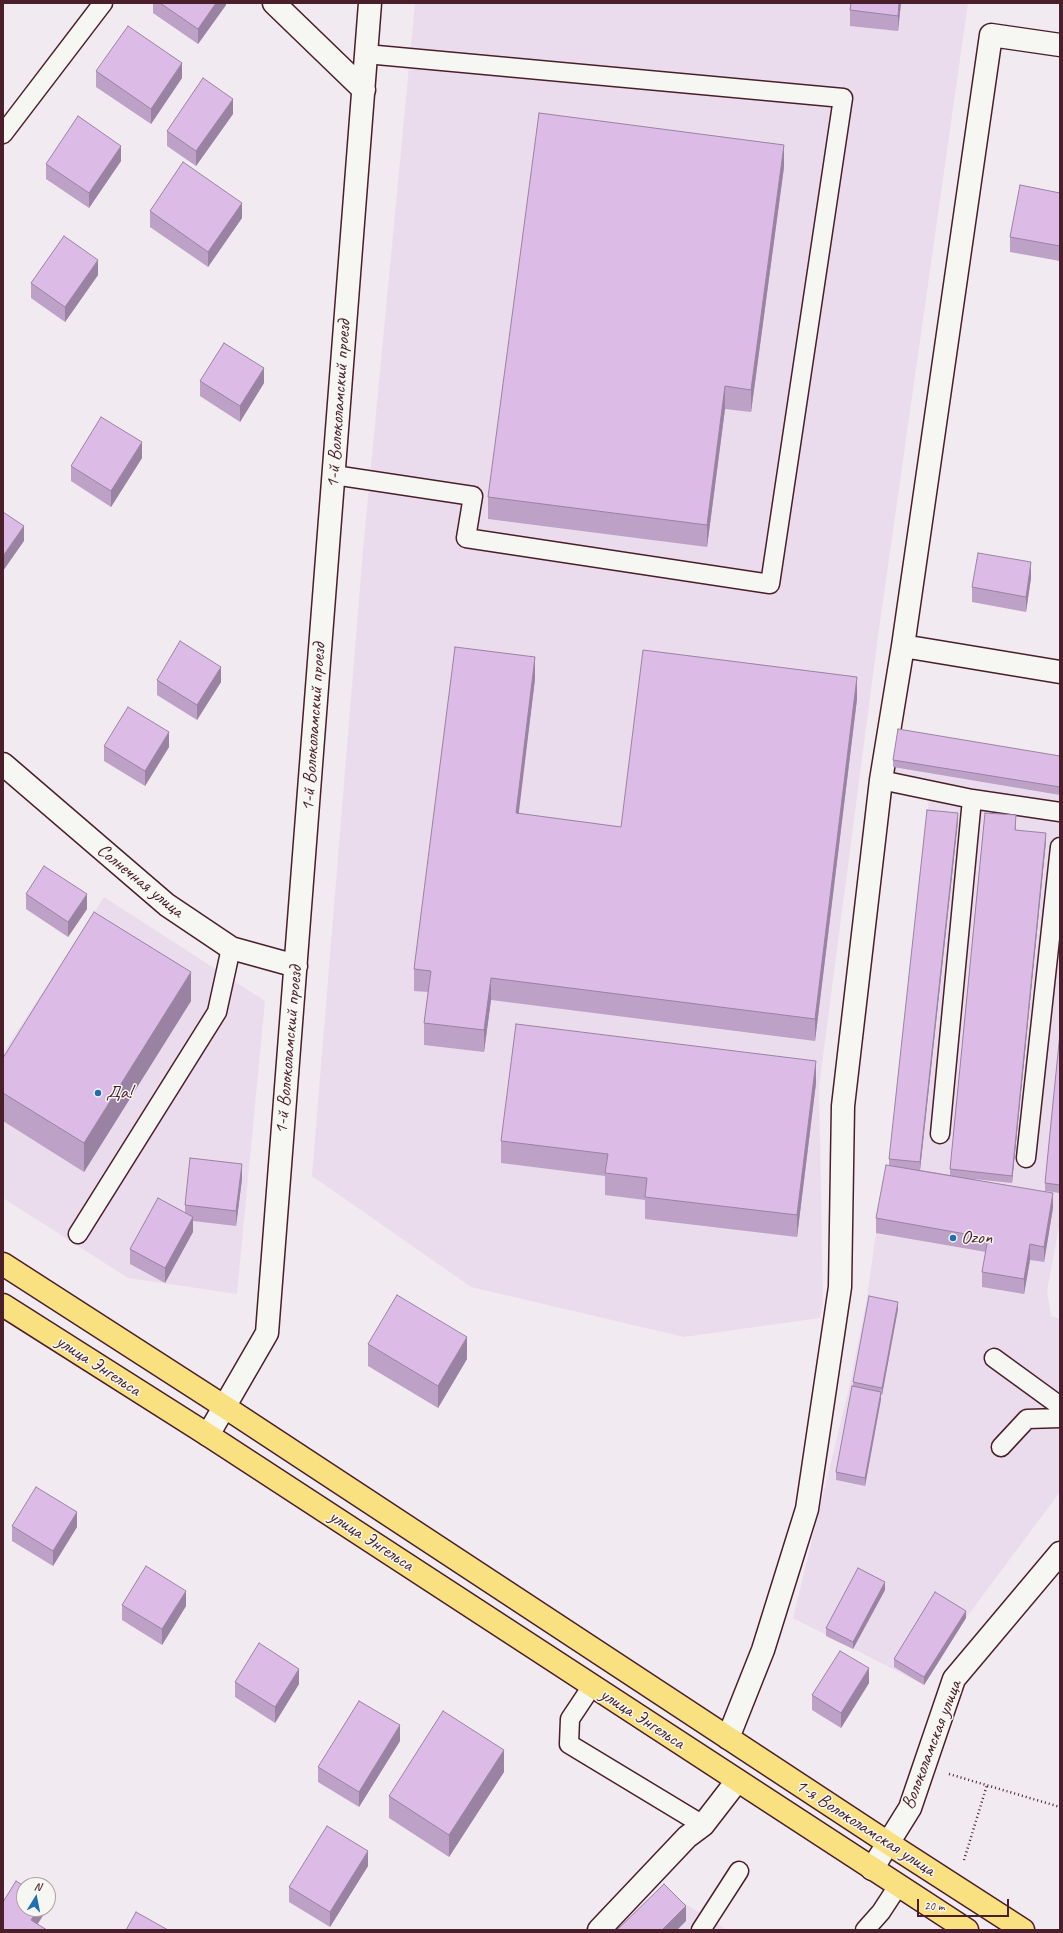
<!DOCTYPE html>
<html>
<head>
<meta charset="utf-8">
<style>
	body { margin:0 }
	#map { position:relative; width:1063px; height:1933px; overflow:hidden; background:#f1eaf0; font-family:Caveat,sans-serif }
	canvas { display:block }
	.frame { position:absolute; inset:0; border:4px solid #4a1f2b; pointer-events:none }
	.north { position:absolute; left:16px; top:1877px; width:40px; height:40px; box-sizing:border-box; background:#f6f6f2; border:1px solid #b1a0a2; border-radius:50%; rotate:10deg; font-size:11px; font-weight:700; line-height:16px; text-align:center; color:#4a1f2b }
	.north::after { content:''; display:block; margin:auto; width:14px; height:18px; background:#1f6fb2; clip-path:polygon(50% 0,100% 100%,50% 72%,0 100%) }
	.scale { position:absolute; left:917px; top:1899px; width:92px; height:18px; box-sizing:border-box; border:2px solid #4a1f2b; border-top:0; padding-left:5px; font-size:12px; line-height:14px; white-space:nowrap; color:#4a1f2b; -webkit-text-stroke:3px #f6f6f2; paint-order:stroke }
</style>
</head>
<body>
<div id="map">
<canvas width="1063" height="1933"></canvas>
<div class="frame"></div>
<div class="north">N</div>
<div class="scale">20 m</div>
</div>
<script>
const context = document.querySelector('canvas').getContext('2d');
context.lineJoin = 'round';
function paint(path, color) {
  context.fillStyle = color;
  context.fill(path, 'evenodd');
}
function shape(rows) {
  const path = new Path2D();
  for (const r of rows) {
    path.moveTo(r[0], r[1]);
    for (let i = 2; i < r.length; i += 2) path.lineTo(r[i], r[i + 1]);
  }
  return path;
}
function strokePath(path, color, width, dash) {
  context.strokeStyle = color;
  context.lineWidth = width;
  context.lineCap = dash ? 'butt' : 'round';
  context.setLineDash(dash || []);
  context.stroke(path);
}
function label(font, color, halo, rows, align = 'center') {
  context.font = font + ' Caveat,sans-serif';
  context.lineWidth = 3;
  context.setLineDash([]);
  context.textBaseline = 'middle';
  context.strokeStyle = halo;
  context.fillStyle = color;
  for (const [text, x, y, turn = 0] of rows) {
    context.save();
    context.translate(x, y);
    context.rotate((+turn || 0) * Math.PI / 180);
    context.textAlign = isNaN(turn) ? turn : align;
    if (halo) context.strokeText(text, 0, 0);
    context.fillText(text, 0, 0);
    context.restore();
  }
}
const built = shape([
	[415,3,968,3,879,629,819,1087,823,1303,820,1318,684,1337,471,1287,312,1176,363,550],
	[1060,763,1060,1222,1047,1291,1051,1316,1060,1319,1060,1492,966,1618,924,1685,793,1618,849,1388,866,1303,876,1233,889,1167,929,798,891,792,893,767],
	[104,897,265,1001,237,1294,128,1278,3,1198,3,1053],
	[665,1891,727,1930,624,1930]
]);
const path = shape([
	[949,1774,1060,1807],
	[964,1860,987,1785]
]);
const service = shape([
	[3,134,103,3],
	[334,475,473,496,466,538,770,584,843,98,366,54],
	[881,780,972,799,1060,812],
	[940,1134,972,799],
	[1026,1158,1060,847],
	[78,1234,217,1012,231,948],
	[994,1358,1060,1406],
	[1001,1447,1027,1419,1060,1418],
	[592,1686,570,1719,569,1744,703,1825],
	[701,1930,739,1871],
	[865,1930,881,1912,898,1886]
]);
const minor = shape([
	[274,3,364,90],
	[903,646,1060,672],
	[3,764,167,905,231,948,296,966],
	[208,1435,267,1333,370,3],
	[728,1738,763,1650,807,1509,840,1287,843,1106,881,780,903,646,991,35,1060,45],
	[872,1869,910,1808,954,1679,1060,1553],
	[599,1930,687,1837,703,1825,737,1781]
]);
const primary = shape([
	[3,1264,225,1407,888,1843,1023,1930],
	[3,1305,208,1435,967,1930]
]);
const wall = shape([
	[153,3,226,3,226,5,198,44,153,13],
	[851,3,901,3,898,31,850,26,850,10],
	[96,71,182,78,151,124,96,87],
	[1060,107,1060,128,1059,128,1059,113],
	[233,114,196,166,167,146,167,131],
	[121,161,89,208,46,179,46,164],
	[784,167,751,412,725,409,707,547,488,519,488,497],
	[1060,193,1060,261,1010,252,1010,237],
	[150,211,242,218,208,267,150,227],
	[98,275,65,322,31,298,31,283],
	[200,381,264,383,240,422,200,396],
	[142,458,111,507,71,481,71,466],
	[1031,578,1026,612,972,602,972,587],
	[535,679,518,814,621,827,857,699,815,1041,491,1000,484,1052,424,1045,424,1023,428,992,414,991,414,969],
	[157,680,221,682,197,720,157,695],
	[104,746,169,747,145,786,104,761],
	[1060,756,1060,795,893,767,893,760],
	[958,821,920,1170,950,1175,950,1169,1016,823,1016,830,1046,841,1012,1183,973,1179,1053,1208,1044,1262,1030,1260,1024,1294,982,1287,982,1272,986,1252,876,1233,876,1218,889,1165,889,1159],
	[26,894,87,909,68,937,26,909],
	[191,1001,84,1172,3,1121,3,1058],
	[1060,1033,1060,1193,1045,1191,1045,1183],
	[816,1083,797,1237,645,1219,645,1200,605,1195,605,1176,501,1163,501,1141],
	[242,1179,236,1226,193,1221,193,1232,165,1283,130,1264,130,1249,185,1213,185,1205],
	[898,1309,882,1395,881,1395,881,1399,865,1486,836,1480,836,1472,853,1386,853,1382],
	[368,1344,467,1359,438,1408,368,1366],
	[12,1526,77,1527,53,1566,12,1541],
	[885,1590,853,1649,826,1636,826,1628],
	[122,1605,186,1606,162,1645,122,1620],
	[966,1618,924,1685,894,1667,894,1659],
	[235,1682,299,1684,275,1723,235,1697],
	[869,1683,841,1728,812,1710,812,1695],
	[400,1741,359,1807,318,1782,318,1767],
	[504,1772,449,1857,389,1818,389,1796],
	[368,1866,330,1927,289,1902,289,1887]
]);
const shadedWall = shape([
	[216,3,226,3,226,5,198,44,198,29],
	[899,3,901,3,898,31,898,16],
	[182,63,182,78,151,124,151,109],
	[233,99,233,114,196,166,196,151],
	[784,145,784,167,751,412,751,390],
	[121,146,121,161,89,208,89,193],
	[242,203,242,218,208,267,208,252],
	[98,260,98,275,65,322,65,307],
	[264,368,264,383,240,422,240,406],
	[725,386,725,409,707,547,707,525],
	[142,442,142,458,111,507,111,491],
	[24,526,24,541,3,571,3,556],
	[1031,562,1031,578,1026,612,1026,597],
	[535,657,535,679,516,836,516,813],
	[221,667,221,682,197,720,197,705],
	[857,677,857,699,815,1041,815,1019],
	[169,732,169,747,145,786,145,771],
	[958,813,958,821,920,1170,920,1162],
	[1046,833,1046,841,1012,1183,1012,1176],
	[87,894,87,909,68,937,68,922],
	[191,972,191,1001,84,1172,84,1143],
	[491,978,491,1000,484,1052,484,1030],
	[816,1061,816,1083,797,1237,797,1215],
	[242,1164,242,1179,236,1226,236,1211],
	[1053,1193,1053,1208,1044,1262,1044,1247],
	[193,1217,193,1232,165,1283,165,1268],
	[1030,1244,1030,1260,1024,1294,1024,1279],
	[898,1302,898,1309,882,1395,882,1388],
	[467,1337,467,1359,438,1408,438,1386],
	[881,1392,881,1399,865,1486,865,1478],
	[77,1512,77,1527,53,1566,53,1551],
	[885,1582,885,1590,853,1649,853,1642],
	[186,1591,186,1606,162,1645,162,1629],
	[966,1611,966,1618,924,1685,924,1677],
	[869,1668,869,1683,841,1728,841,1713],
	[299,1669,299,1684,275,1723,275,1707],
	[400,1725,400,1741,359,1807,359,1792],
	[504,1750,504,1772,449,1857,449,1835],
	[368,1851,368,1866,330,1927,330,1912],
	[686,1906,686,1921,677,1930,662,1930],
	[38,1909,44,1909,44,1914,34,1930,31,1920]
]);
const building = shape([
	[160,3,216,3,198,29,160,3],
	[851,3,899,3,898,16,850,10,851,3],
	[128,26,182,63,151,109,96,71,128,26],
	[203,78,233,99,196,151,167,131,203,78],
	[539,113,784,145,751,390,725,386,707,525,488,497,539,113],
	[78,116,121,146,89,193,46,164,78,116],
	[183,162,242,203,208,252,150,211,183,162],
	[1020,185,1060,193,1060,246,1010,237,1020,185],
	[64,236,98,260,65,307,31,283,64,236],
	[224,343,264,368,240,406,200,381,224,343],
	[101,417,142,442,111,491,71,466,101,417],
	[3,512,24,526,3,556,3,512],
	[978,553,1031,562,1026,597,972,587,978,553],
	[180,641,221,667,197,705,157,680,180,641],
	[455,647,535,657,516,813,621,827,643,650,857,677,815,1019,491,978,484,1030,424,1023,431,971,414,969,455,647],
	[128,707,169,732,145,771,104,746,128,707],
	[898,729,1060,756,1060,787,893,760,898,729],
	[927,810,958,813,920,1162,889,1159,927,810],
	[985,813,1016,815,1015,830,1046,833,1012,1176,950,1169,985,813],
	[44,866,87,894,68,922,26,894,44,866],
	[94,912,191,972,84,1143,3,1093,3,1058,94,912],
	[516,1024,816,1061,797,1215,645,1197,647,1178,605,1173,608,1154,501,1141,516,1024],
	[1060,1033,1060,1185,1045,1183,1060,1033],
	[190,1158,242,1164,236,1211,185,1205,190,1158],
	[886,1165,1053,1193,1044,1247,1030,1244,1024,1279,982,1272,988,1238,876,1218,886,1165],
	[158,1198,193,1217,165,1268,130,1249,158,1198],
	[397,1295,467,1337,438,1386,368,1344,397,1295],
	[869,1296,898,1302,882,1388,853,1382,869,1296],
	[852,1386,881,1392,865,1478,836,1472,852,1386],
	[36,1487,77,1512,53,1551,12,1526,36,1487],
	[146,1566,186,1591,162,1629,122,1605,146,1566],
	[858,1568,885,1582,853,1642,826,1628,858,1568],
	[935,1592,966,1611,924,1677,894,1659,935,1592],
	[259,1643,299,1669,275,1707,235,1682,259,1643],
	[840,1651,869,1668,841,1713,812,1695,840,1651],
	[359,1701,400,1725,359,1792,318,1767,359,1701],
	[443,1711,504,1750,449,1835,389,1796,443,1711],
	[327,1826,368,1851,330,1912,289,1887,327,1826],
	[16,1881,24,1886,24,1909,38,1909,31,1920,47,1930,3,1930,3,1902,16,1881],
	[664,1884,686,1906,662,1930,617,1930,664,1884],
	[136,1912,168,1930,126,1930,136,1912]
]);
const markers = [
	[98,1093,4,"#1f6fb2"],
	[953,1238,4,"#1f6fb2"]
];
const streetNames = [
	["1-й Волоколамский проезд",339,404,-86],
	["1-й Волоколамский проезд",314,727,-86],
	["Солнечная улица",140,881,39],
	["1-й Волоколамский проезд",289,1050,-85],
	["улица Энгельса",98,1366,33],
	["улица Энгельса",371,1541,33],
	["улица Энгельса",642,1719,33],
	["Волоколамская улица",932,1745,-69],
	["1-я Волоколамская улица",865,1828,33]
];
const poiNames = [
	["Да!",106,1093],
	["Ozon",961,1238]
];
paint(built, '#ebdced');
strokePath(service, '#4a1f2b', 21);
strokePath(minor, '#4a1f2b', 25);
strokePath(primary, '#4a1f2b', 25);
strokePath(path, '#4a1f2b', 2.5, [1, 3]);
strokePath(service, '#f6f6f2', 18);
strokePath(minor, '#f6f6f2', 22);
strokePath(primary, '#f9e181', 22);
paint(wall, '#bda1c7');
paint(shadedWall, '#9a83a2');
paint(building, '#dcbbe7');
strokePath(building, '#9a83a2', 1);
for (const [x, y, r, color] of markers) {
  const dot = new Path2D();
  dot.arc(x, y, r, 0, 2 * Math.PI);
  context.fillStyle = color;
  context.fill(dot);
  strokePath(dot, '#f6f6f2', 1.5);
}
label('19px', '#4a1f2b', '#f6f6f2', streetNames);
label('19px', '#4a1f2b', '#f6f6f2', poiNames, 'left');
</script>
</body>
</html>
